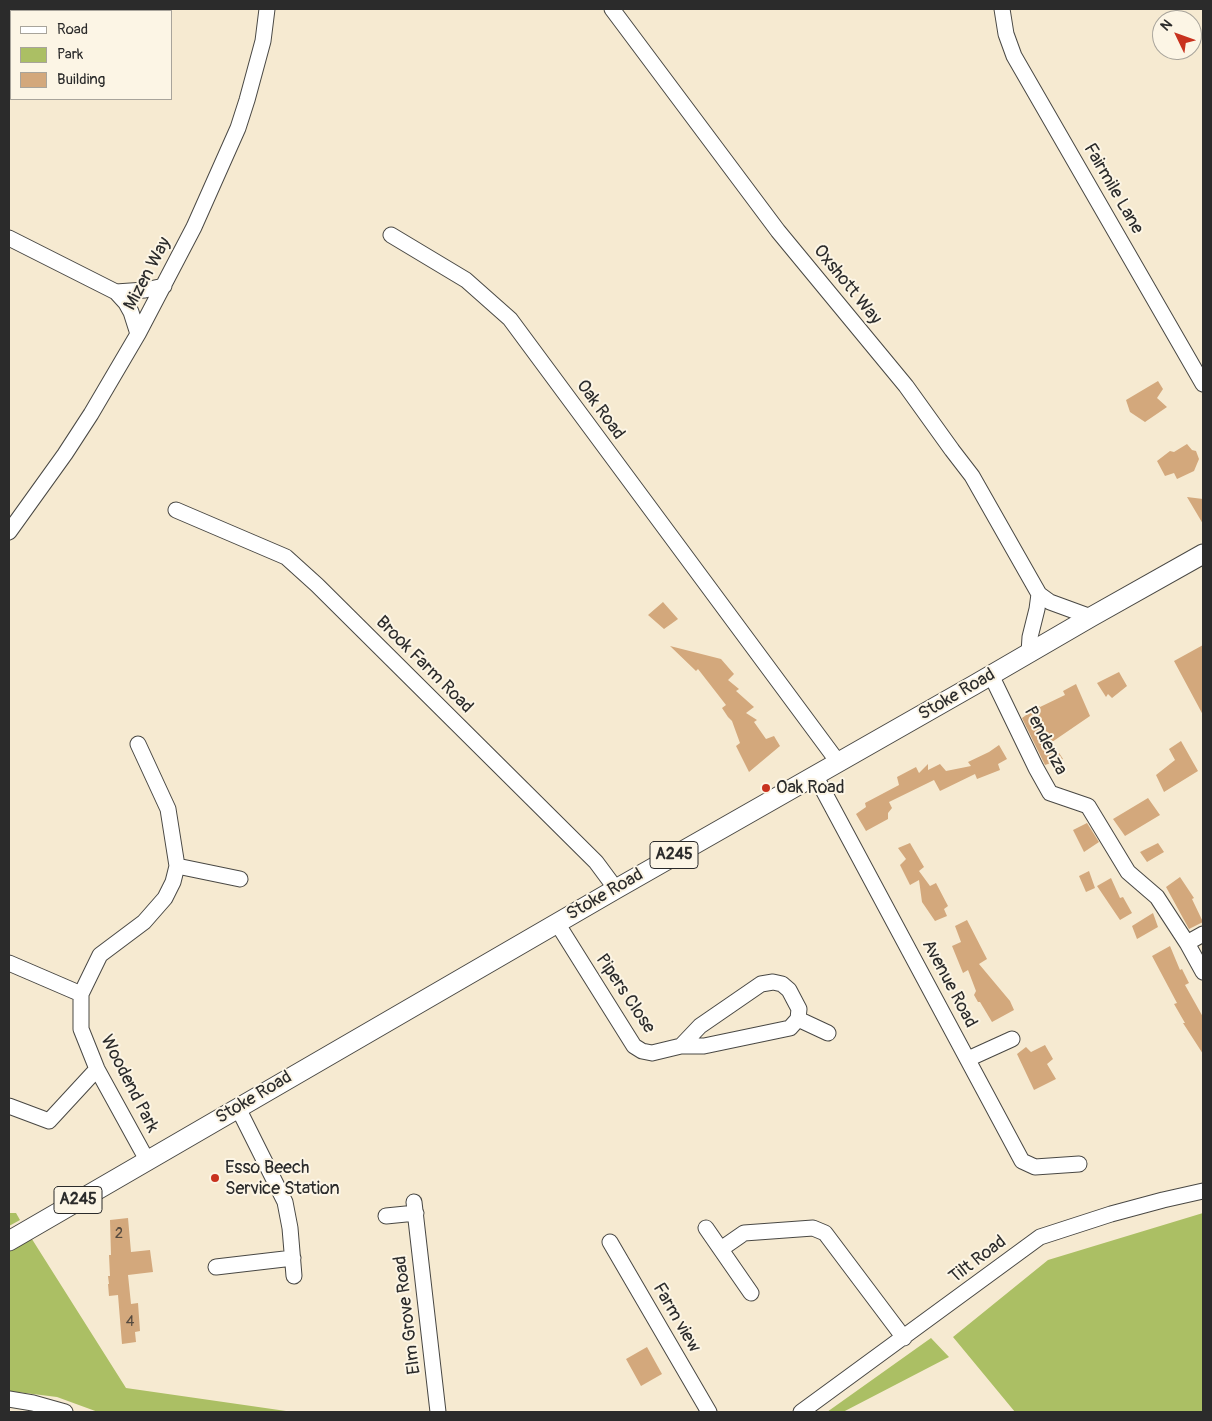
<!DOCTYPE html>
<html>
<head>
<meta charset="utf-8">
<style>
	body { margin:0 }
	#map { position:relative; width:1212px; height:1421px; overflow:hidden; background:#f6ead1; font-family:Pangolin,sans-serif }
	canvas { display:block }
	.frame { position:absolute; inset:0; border:10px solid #2b2b2b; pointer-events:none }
	.legend { position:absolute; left:10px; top:10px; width:162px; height:90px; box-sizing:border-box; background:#fcf5e5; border:1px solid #a8a49b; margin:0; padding:6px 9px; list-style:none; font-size:15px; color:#2b2b2b }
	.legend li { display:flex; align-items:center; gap:10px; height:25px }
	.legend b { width:25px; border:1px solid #a8a49b }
	.north { position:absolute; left:1152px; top:10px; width:50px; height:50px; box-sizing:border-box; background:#fcf5e5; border:1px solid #a8a49b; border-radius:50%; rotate:312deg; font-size:14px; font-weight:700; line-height:20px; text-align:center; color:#2b2b2b }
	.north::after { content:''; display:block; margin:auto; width:18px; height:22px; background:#c8321e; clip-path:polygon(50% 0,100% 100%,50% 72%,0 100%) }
</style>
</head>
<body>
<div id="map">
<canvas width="1212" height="1421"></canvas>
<div class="frame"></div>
<ul class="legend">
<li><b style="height:6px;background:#fff"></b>Road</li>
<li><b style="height:14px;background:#abbf64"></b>Park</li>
<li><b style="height:14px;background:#d3a87c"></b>Building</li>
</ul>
<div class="north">N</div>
</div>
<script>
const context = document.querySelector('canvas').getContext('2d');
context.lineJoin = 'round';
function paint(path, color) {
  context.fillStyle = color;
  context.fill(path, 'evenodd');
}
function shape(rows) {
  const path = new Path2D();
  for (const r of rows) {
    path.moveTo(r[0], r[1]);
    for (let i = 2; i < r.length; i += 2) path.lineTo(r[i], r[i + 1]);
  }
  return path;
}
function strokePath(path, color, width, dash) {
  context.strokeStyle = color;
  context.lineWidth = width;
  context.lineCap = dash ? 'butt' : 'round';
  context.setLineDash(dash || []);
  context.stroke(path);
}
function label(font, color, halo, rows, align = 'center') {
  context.font = font + ' Pangolin,sans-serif';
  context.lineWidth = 4;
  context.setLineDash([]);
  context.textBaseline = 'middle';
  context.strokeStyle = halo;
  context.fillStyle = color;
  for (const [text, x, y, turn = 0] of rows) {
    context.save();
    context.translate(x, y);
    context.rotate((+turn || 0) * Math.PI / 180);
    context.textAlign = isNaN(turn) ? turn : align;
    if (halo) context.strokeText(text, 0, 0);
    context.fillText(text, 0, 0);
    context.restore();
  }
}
const green = shape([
	[9,1213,16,1213,20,1220,9,1226],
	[1203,1213,1203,1412,1015,1412,953,1337,1048,1260],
	[30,1236,126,1388,293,1412,98,1412,57,1397,9,1391,9,1248],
	[931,1338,949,1357,843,1412,827,1412]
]);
const building = shape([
	[1158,381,1163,389,1157,398,1167,407,1145,422,1130,412,1126,400],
	[1187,444,1192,450,1196,451,1199,459,1194,471,1177,479,1174,473,1165,476,1157,461,1170,451,1174,452],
	[1187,497,1203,499,1203,524],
	[663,602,678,619,664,629,648,615],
	[1203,645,1203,715,1174,661],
	[670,646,721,659,734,674,728,680,739,689,736,691,754,707,746,713,757,720,754,722,766,739,774,736,780,746,749,772,736,746,740,743,732,721,728,717,722,708,726,705,698,669,696,671],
	[1119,672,1127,686,1112,698,1108,694,1106,697,1097,683],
	[1076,684,1090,716,1052,742,1063,759,1045,765,1022,718,1039,706,1040,707,1065,695,1063,691],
	[1181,741,1198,771,1164,792,1156,775,1175,760,1169,749],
	[999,745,1007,759,998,764,1000,770,977,779,975,774,940,791,934,780,889,802,892,808,888,813,888,819,866,831,856,814,866,807,865,803,899,785,897,777,916,767,919,773,928,764,928,770,940,764,946,771,971,766,968,762,989,752],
	[1148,798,1160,815,1125,836,1113,819],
	[1087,823,1099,842,1084,852,1073,830],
	[910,843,924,867,919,871,930,886,936,883,948,906,944,909,947,916,935,921,922,902,919,880,910,885,900,865,906,859,898,848],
	[1158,843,1164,852,1147,862,1140,852],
	[1089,871,1095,888,1086,892,1079,876],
	[1180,877,1194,898,1192,899,1203,922,1189,929,1166,887],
	[1111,878,1120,898,1123,897,1132,913,1120,920,1097,886],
	[1153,913,1158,927,1137,939,1132,926],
	[967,920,987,959,979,964,1010,1001,1014,1010,992,1022,980,1002,978,1002,974,995,976,991,968,970,963,973,952,946,961,942,955,926],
	[1170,946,1180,970,1182,969,1189,983,1185,985,1203,1017,1203,1054,1183,1023,1185,1023,1174,1004,1177,1003,1152,956],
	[1045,1045,1053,1059,1047,1064,1056,1079,1034,1090,1017,1054,1026,1047,1031,1052],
	[128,1218,131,1252,150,1250,153,1272,128,1275,131,1304,138,1303,140,1331,135,1332,136,1342,122,1344,118,1295,109,1296,108,1284,109,1284,108,1276,110,1276,109,1255,111,1255,110,1220],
	[647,1347,662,1374,641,1386,626,1359]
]);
const minor = shape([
	[612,9,778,231,906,386,952,450,972,476,1039,594,1050,602,1091,617],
	[1002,9,1006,34,1014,56,1203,384],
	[391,235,466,280,510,319,838,762],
	[9,238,116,292,126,303,131,312,138,334],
	[116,292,145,290,164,286],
	[176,510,286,557,317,585,596,862,616,889],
	[9,532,65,454,91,414,138,334,194,227,238,128,247,100,263,41,267,9],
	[1029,653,1030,637,1037,609,1039,594],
	[991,675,1036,768,1050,793,1088,806,1128,872,1157,897,1187,943,1203,972],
	[138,744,168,809,177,866,173,882,165,898,144,922,100,955,81,994,81,1029,97,1069,147,1160],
	[815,775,1022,1161,1035,1167,1079,1164],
	[177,866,240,879],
	[557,923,634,1046,642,1051,652,1053,681,1046,704,1046,790,1028,798,1019,799,1009,789,990,782,984,773,982,761,984,700,1026,681,1046],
	[1187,943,1203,934],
	[9,963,81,994],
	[798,1019,828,1033],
	[968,1059,1012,1039],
	[9,1106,49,1121,97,1069],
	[238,1108,285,1202,290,1228,294,1276],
	[414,1202,438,1412],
	[386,1216,416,1213],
	[706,1228,751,1293],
	[610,1242,709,1412],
	[721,1249,744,1233,813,1228,825,1233,904,1338],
	[216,1267,293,1258],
	[9,1399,33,1403,65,1412],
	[801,1412,1040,1237,1111,1214,1163,1200,1203,1191]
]);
const major = shape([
	[9,1241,616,889,974,685,1091,617,1203,554]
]);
const markers = [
	[766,788,5,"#c8321e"],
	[215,1178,5,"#c8321e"]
];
const numberNames = [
	["2",119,1234],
	["4",130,1322]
];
const shields = [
	[674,855,48],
	[78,1200,48]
];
const shieldNames = [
	["A245",674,855],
	["A245",78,1200]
];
const streetNames = [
	["Fairmile Lane",1113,189,60],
	["Mizen Way",148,274,-62],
	["Oxshott Way",847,285,51],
	["Oak Road",600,410,54],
	["Brook Farm Road",424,665,45],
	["Stoke Road",957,695,-30],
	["Pendenza",1045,741,63],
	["Stoke Road",605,895,-30],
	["Avenue Road",949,984,62],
	["Pipers Close",625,994,56],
	["Woodend Park",129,1084,63],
	["Stoke Road",254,1098,-31],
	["Tilt Road",978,1260,-37],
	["Elm Grove Road",408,1315,-97],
	["Farm view",676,1318,60]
];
const poiNames = [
	["Oak Road",776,788],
	["Esso Beech",225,1168],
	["Service Station",225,1189]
];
paint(green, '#abbf64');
paint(building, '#d3a87c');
strokePath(minor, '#494844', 17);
strokePath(major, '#494844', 21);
strokePath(minor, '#fff', 15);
strokePath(major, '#fff', 19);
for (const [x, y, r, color] of markers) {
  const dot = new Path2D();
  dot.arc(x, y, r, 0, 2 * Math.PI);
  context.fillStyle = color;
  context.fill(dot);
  strokePath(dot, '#fcf5e5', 2);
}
label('15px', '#554a3f', null, numberNames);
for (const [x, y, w] of shields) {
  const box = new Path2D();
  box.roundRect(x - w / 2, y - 13.5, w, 27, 4);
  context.fillStyle = '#fcf5e5';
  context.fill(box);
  strokePath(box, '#2b2b2b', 1);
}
label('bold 16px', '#2b2b2b', null, shieldNames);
label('18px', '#2b2b2b', '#fcf5e5', streetNames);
label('18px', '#2b2b2b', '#fcf5e5', poiNames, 'left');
</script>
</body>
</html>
